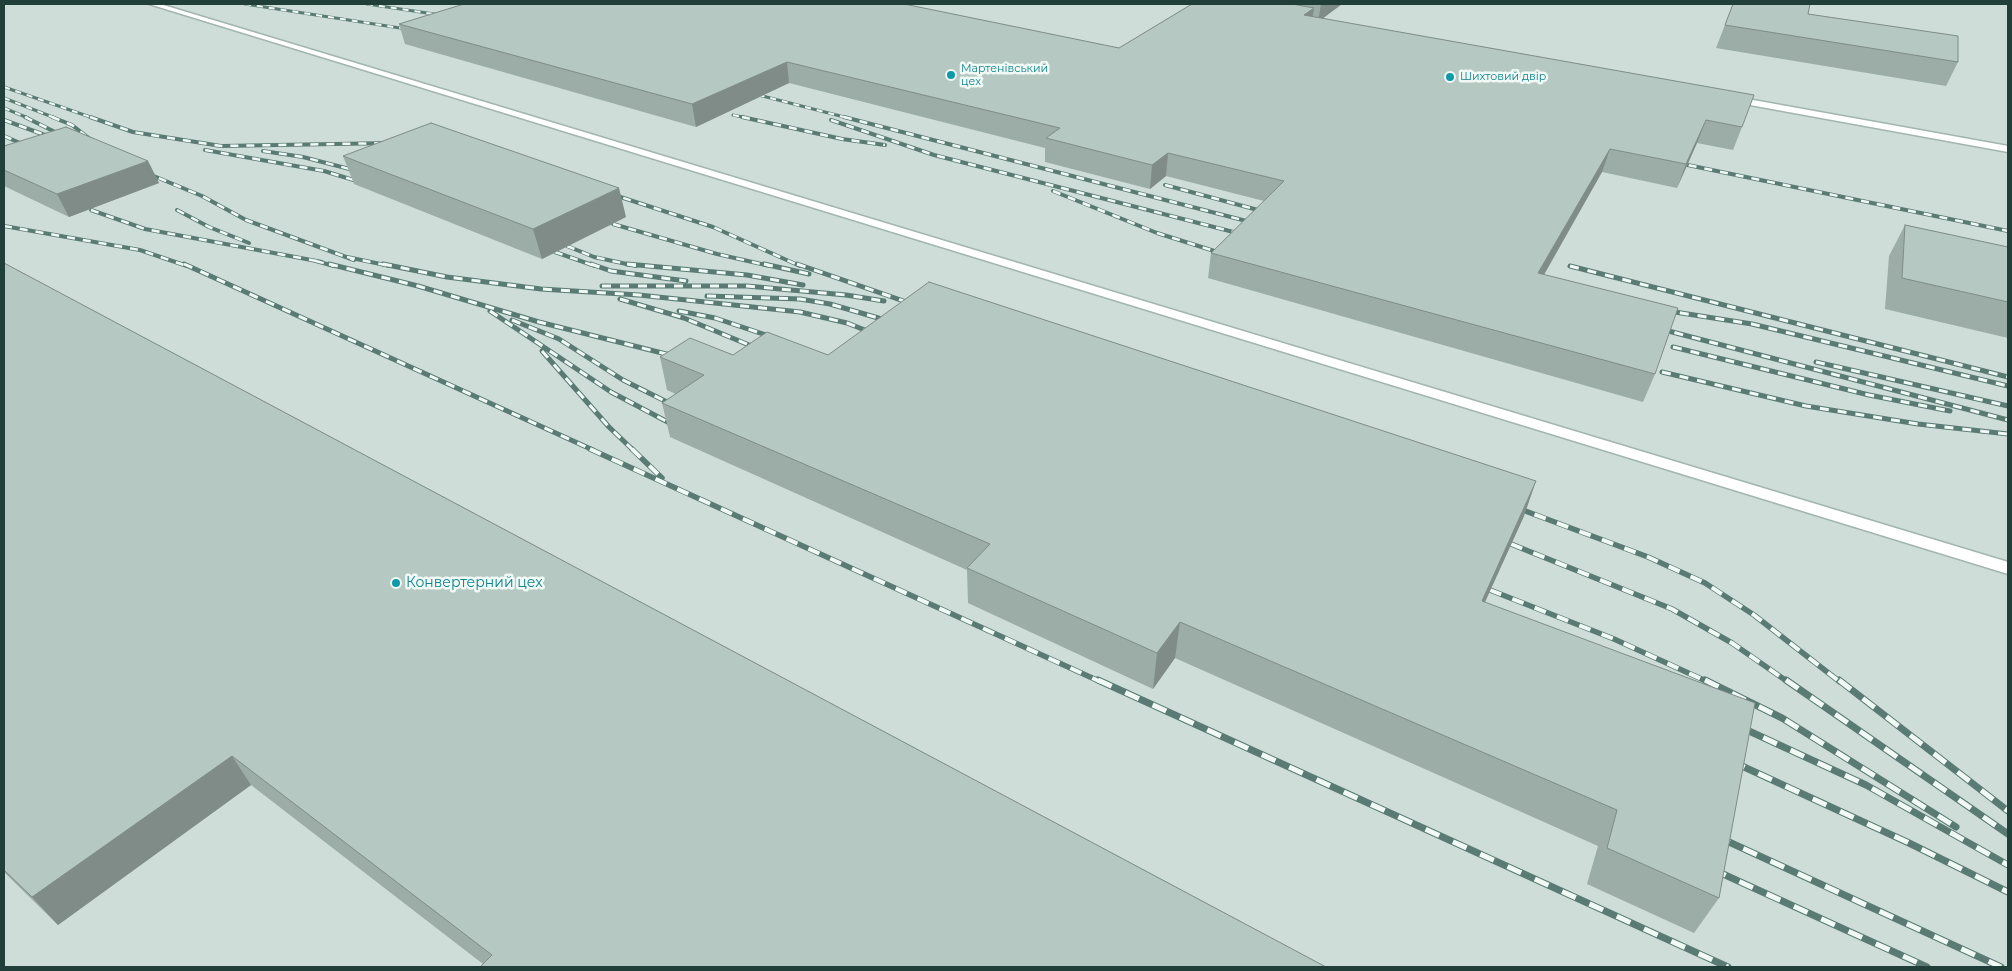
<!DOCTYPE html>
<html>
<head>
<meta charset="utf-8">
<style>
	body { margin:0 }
	#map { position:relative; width:2012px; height:971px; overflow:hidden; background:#e0ede8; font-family:Montserrat,sans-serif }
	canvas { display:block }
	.frame { position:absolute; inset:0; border:5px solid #1f3f38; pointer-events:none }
</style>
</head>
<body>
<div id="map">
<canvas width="2012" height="971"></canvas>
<div class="frame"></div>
</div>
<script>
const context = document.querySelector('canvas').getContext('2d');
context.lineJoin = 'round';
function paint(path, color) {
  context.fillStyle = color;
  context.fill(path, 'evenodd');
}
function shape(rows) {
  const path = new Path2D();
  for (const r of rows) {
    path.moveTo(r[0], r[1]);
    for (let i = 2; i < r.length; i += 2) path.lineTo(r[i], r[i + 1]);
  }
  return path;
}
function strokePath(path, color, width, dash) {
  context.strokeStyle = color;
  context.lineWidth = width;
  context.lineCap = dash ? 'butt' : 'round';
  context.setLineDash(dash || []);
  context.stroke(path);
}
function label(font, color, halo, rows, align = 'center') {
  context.font = font + ' Montserrat,sans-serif';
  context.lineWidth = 5;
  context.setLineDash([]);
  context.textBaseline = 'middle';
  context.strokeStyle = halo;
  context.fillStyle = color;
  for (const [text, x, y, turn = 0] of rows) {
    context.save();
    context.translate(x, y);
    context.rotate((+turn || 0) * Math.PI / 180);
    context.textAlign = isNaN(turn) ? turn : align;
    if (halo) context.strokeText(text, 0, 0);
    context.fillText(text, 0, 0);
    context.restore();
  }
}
const built = shape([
	[4,4,2008,4,2008,967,4,967]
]);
const minor = shape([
	[149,4,160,4,2008,562,2008,574,149,4],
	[1731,96,2008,146,2008,152,1728,101,1728,97,1731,96]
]);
const railFar4 = shape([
	[245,4,413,30],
	[367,4,447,16],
	[4,87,93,118],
	[747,92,848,118],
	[4,98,55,118],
	[4,108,28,118],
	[733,115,747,118]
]);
const railFar3 = shape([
	[25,117,65,137],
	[52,117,72,125,95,143],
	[90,117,133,132,221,146,392,143],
	[742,117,842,139,885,145],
	[844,117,1258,224],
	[4,120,53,138],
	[831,120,934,155,1245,235],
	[4,136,29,147],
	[205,150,324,171,360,182],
	[263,151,303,157,361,172],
	[1673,162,2008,231],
	[144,172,202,196,246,220,354,260],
	[1165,185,1269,213],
	[1053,191,1157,233,1227,255],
	[608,193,713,227,800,266],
	[91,210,145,229,322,262],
	[177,210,209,227,249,243],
	[613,224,717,254,770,266],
	[4,226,140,250,187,266],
	[567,246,594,257,636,266],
	[555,252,595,266],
	[347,257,390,266],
	[316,261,334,266]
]);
const railFar2 = shape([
	[184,264,593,450],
	[329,264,418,286,539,322,678,357],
	[383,264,447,277,541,289,639,295,800,312,847,323,875,334],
	[591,264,611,271,686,281],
	[627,264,747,275,803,285],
	[764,264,809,274],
	[797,264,915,305],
	[1570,266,2008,377],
	[602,286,747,286,846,295,884,301],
	[707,296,800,299,830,304,892,322],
	[620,299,684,318,761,350],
	[1662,310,1752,324,2008,386],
	[490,311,611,392,679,428],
	[679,311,715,318,778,339],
	[512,320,559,339,623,380,677,407],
	[1657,328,2008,420],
	[1673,347,1869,395,1950,411],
	[542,351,609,427,633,450],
	[1816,362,2008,406],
	[1662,372,1806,406,1918,424,2008,434]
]);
const railFar1 = shape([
	[590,449,1101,682],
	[632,449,662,478],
	[1512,506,1648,557,1705,583,1754,615,1840,682],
	[1511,544,1672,609,1732,643,1788,682],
	[1490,590,1614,639,1708,682]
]);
const rail = shape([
	[1098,680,1728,967],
	[1705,680,1782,718,1956,827],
	[1786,680,2008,834],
	[1839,680,2008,811],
	[1736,725,1866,785,2008,865],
	[1731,761,1909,843,2008,892],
	[1716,836,2001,967],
	[1712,869,1927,967]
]);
const wall = shape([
	[1192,4,1342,4,1323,18,1742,127,1733,150,1697,143,1677,188,1602,172,1544,275,1655,374,1643,402,1208,278,1211,253,1264,201,1166,176,1150,189,1045,162,1045,148,789,83,696,127,405,44,399,24,1119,48],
	[1733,4,1808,14,1958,62,1946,86,1716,48],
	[4,146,148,161,159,183,69,217,4,186],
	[343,156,626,217,542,259,354,184],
	[1905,225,2008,247,2008,338,1885,309,1889,256],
	[4,263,1326,967,483,964,251,785,58,925,4,872],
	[733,355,828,355,1524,516,1485,602,1719,898,1694,933,1587,884,1598,846,1175,658,1153,689,968,603,967,570,670,437,662,403,676,394,667,390,660,357]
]);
const shadedWall = shape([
	[1321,4,1342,4,1318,22],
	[1314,8,1311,27,1304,15],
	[787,62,789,83,696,127,692,104],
	[1706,120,1697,143,1677,188,1686,164],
	[1610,149,1602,172,1530,299,1538,273],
	[1168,153,1166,176,1150,189,1152,165],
	[148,161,159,183,69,217,57,194],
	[619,188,626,217,542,259,533,229],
	[1536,481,1524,516,1469,637,1482,601],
	[1180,622,1175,658,1153,689,1157,653],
	[232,756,251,785,58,925,32,897]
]);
const building = shape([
	[464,4,904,4,1119,48,1192,4,1292,4,1314,8,1304,15,1754,95,1742,127,1706,120,1686,164,1610,149,1538,273,1678,308,1655,374,1211,253,1284,181,1168,153,1152,165,1046,138,1060,128,787,62,692,104,399,24,464,4],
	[1733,4,1810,4,1808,14,1958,36,1958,62,1725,25,1733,4],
	[431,123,619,188,533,229,343,156,431,123],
	[66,127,148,161,57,194,4,170,4,146,66,127],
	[1905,225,2008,247,2008,302,1902,278,1905,225],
	[4,263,1326,967,480,967,492,955,232,756,32,897,4,870,4,263],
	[929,282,1536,481,1482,601,1755,703,1719,898,1607,848,1617,810,1180,622,1157,653,967,568,990,544,662,403,704,375,660,357,690,338,733,355,767,332,828,355,929,282]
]);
const markers = [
	[951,75,5,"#0f9aa8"],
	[1450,77,5,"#0f9aa8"],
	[396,583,5,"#0f9aa8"]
];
const farCulturenames = [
	["Мартенівський",961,69],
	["цех",961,82],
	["Шихтовий двір",1460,77]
];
const cultureNames = [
	["Конвертерний цех",406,583]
];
paint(built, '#ceddd7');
strokePath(minor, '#a2b5b0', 3);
paint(minor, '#fff');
strokePath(railFar4, '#597b74', 3);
strokePath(railFar3, '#597b74', 4);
strokePath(railFar2, '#597b74', 5);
strokePath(railFar1, '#597b74', 5.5);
strokePath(rail, '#597b74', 7);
strokePath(railFar4, '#f1f9f5', 2, [6]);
strokePath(railFar3, '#f1f9f5', 2.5, [8]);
strokePath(railFar2, '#f1f9f5', 3, [9]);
strokePath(railFar1, '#f1f9f5', 4, [12]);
strokePath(rail, '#f1f9f5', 5, [15]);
paint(wall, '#9caca6');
paint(shadedWall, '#7f8c87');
paint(building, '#b5c8c1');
strokePath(building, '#7f8c87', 1);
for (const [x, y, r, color] of markers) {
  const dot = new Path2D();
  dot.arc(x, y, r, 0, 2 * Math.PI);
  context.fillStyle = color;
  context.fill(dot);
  strokePath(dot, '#f1f9f5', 2);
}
label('11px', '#0d838f', '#f1f9f5', farCulturenames, 'left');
label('14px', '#0d838f', '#f1f9f5', cultureNames, 'left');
</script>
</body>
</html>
